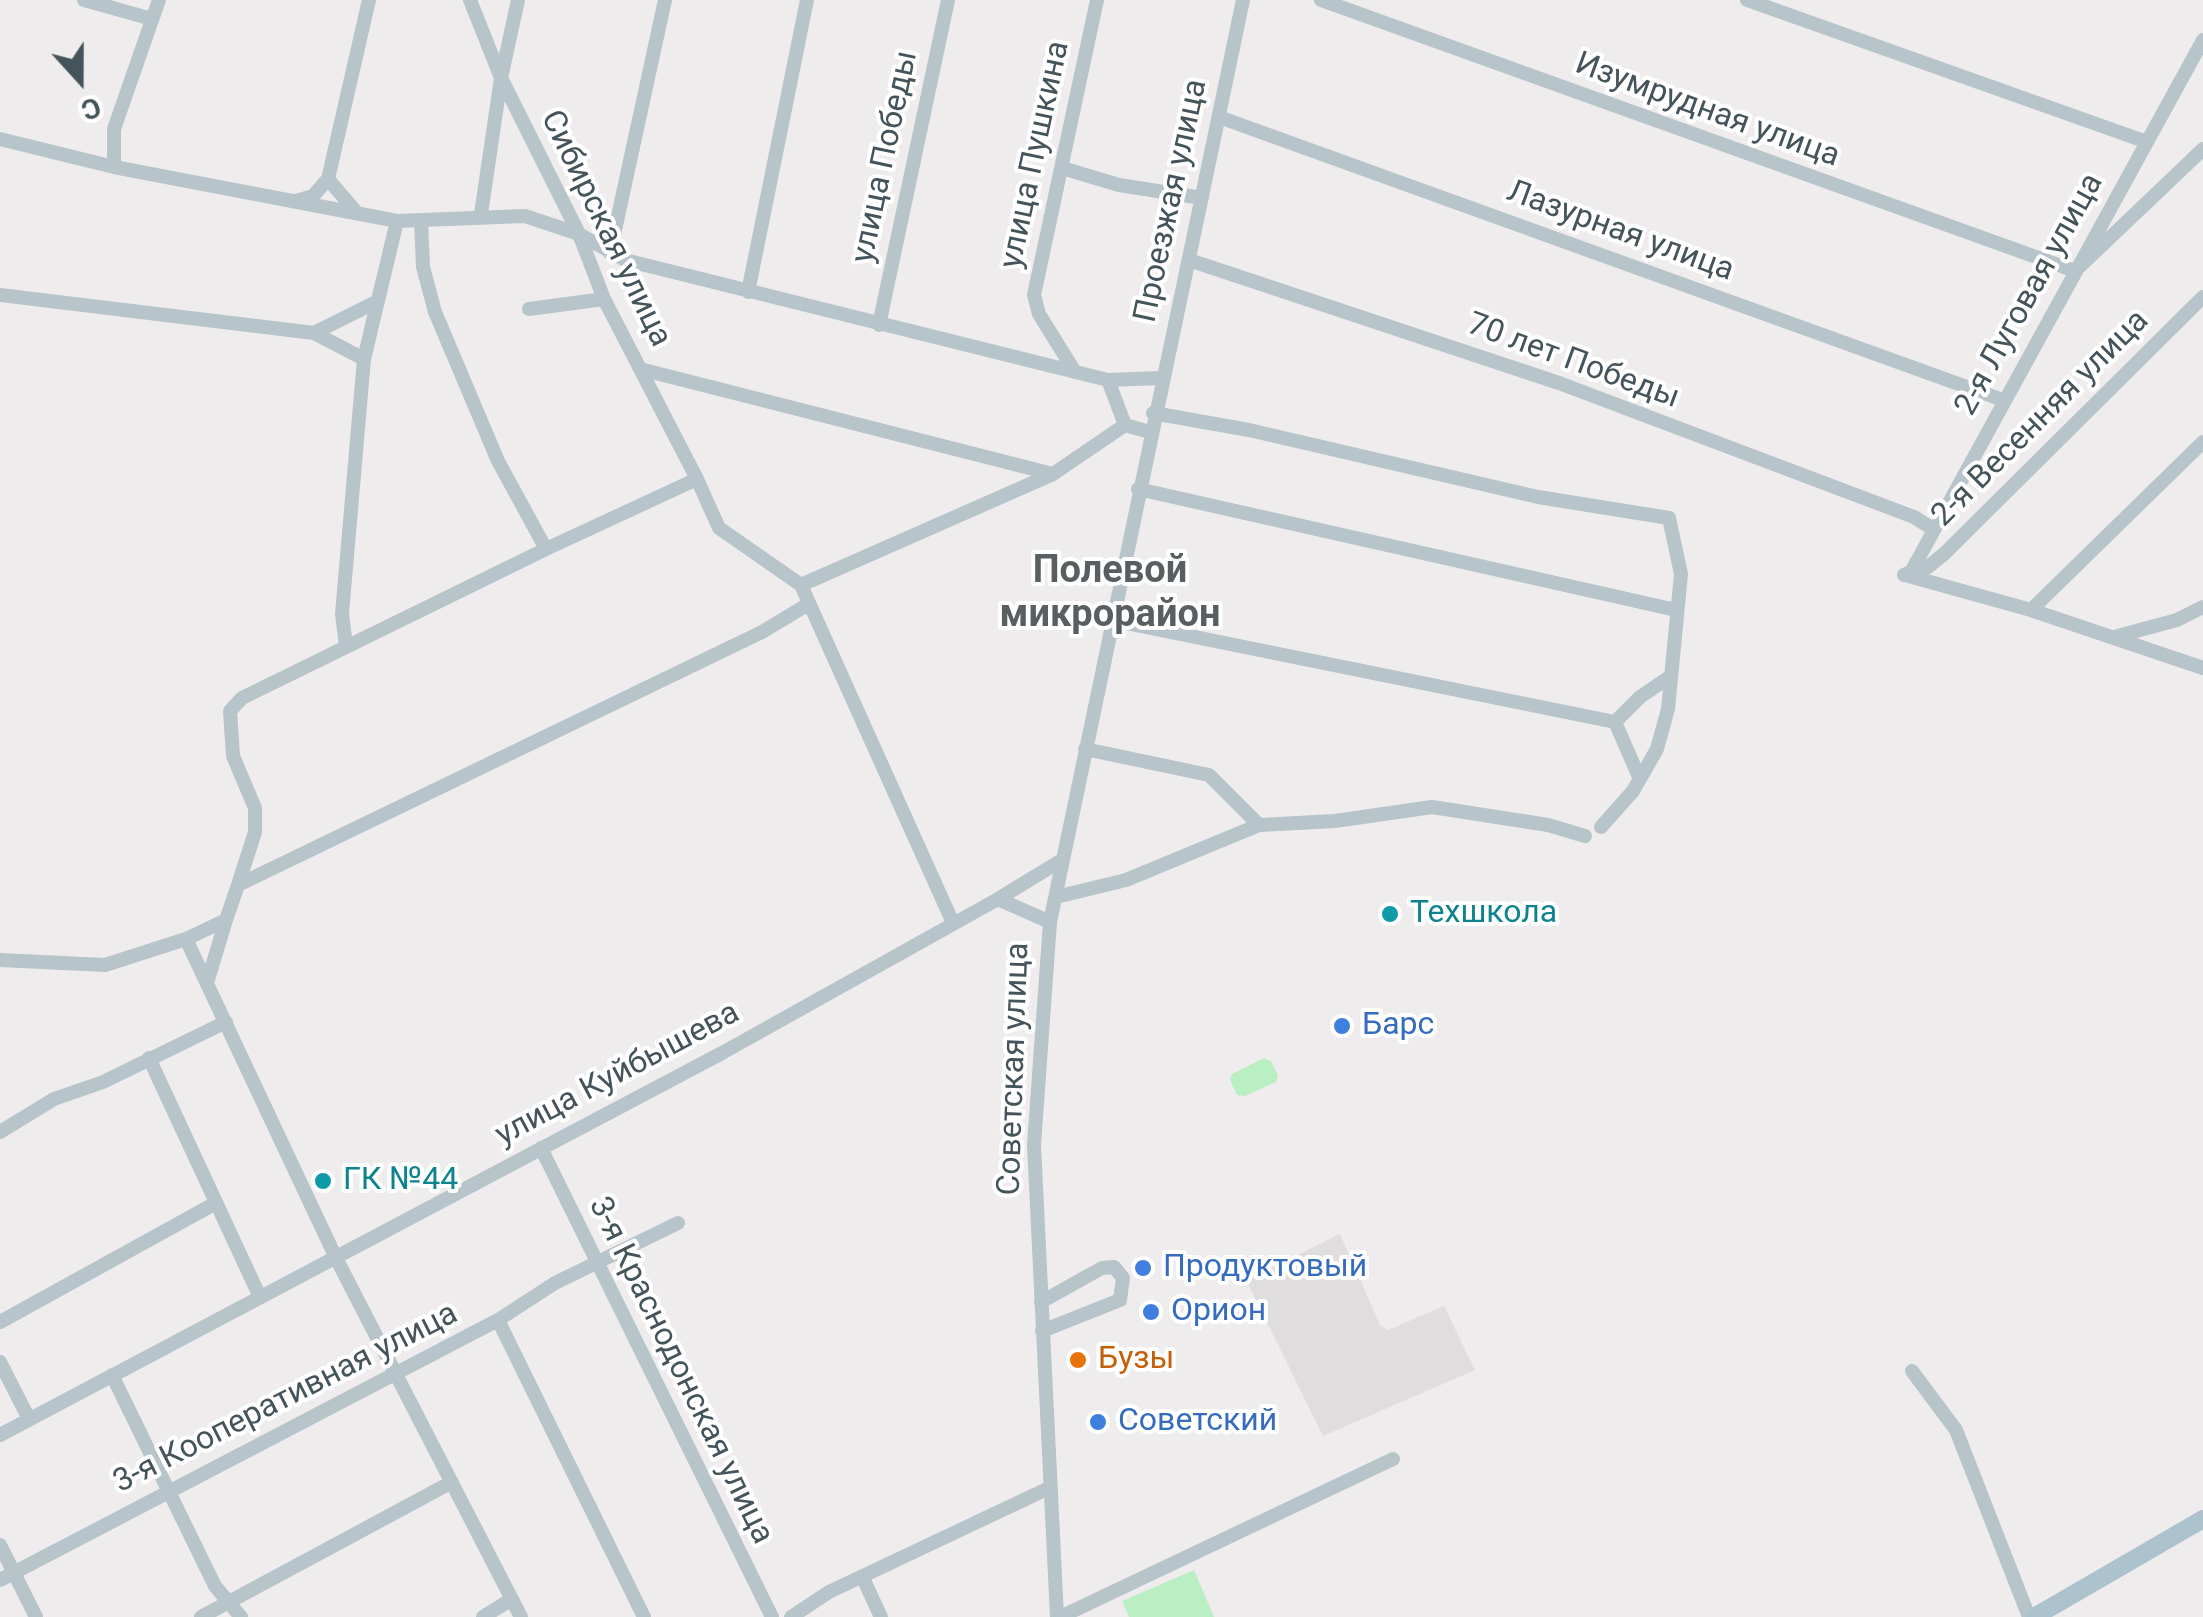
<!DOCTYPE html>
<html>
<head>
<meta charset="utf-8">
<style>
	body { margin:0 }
	#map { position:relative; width:2203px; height:1617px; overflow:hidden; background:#efeced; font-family:Roboto,sans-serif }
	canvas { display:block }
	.north { position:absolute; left:30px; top:30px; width:100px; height:100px; -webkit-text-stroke:8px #fff; paint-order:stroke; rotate:159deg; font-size:28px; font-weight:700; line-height:40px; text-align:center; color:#45545a }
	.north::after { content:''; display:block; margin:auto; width:35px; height:45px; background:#45545a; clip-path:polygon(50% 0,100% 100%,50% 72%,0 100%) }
</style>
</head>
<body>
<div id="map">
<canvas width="2203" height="1617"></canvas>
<div class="north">С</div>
</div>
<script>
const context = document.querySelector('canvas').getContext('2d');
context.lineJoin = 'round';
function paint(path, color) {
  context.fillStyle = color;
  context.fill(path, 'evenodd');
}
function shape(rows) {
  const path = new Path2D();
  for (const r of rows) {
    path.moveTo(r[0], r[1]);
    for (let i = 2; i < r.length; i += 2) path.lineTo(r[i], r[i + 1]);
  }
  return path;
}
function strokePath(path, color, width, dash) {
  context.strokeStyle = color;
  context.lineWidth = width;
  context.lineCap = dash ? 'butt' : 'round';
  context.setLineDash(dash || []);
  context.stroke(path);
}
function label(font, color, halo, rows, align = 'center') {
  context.font = font + ' Roboto,sans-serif';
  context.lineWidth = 8;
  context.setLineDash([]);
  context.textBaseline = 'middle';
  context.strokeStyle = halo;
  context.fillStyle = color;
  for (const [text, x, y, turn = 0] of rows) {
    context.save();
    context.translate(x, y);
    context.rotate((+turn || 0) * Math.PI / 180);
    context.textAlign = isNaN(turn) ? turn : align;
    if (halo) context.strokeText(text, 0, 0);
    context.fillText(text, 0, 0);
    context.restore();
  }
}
const education = shape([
	[1340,1234,1380,1325,1388,1330,1444,1306,1475,1370,1323,1436,1246,1280]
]);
const green = shape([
	[1264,1058,1271,1061,1278,1076,1276,1082,1245,1096,1237,1095,1230,1080,1232,1074],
	[1194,1570,1214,1617,1129,1617,1122,1601]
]);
const minor = shape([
	[84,0,152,19],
	[470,0,501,78,579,234,604,299,697,479],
	[1321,0,2075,271,2203,149],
	[1747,0,2147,142],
	[1219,117,2003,400],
	[0,139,114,167,397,221,525,216,579,234,625,260,1108,380,1125,425],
	[114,167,114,129,159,0],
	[1062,168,1119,185,1202,198],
	[328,179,357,213],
	[296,201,313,196,328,179,369,0],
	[481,214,501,78,518,0],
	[421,220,423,267,435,312,498,461,546,549,697,479,719,528,801,585,1053,474,1125,425,1150,432],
	[610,253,665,0],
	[1189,260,1559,383,1914,517,1933,529],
	[748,292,807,0],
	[0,295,314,333,364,359],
	[529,309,604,299],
	[879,325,948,0],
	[314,333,374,303],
	[644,370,1053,474],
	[1075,372,1039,314,1034,295,1097,0],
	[1108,380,1161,378],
	[1153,413,1249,430,1538,497,1669,518,1681,574,1668,709,1657,749,1633,791,1601,827],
	[1138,489,1676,610],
	[1911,572,1928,567,1944,554,2203,297],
	[1904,575,1911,572,2203,40],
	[1905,575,2031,610,2203,668],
	[801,585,953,923],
	[2031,610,2203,442],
	[1111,620,1615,722,1639,777],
	[2114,637,2177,620,2203,607],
	[346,646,342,614,364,359,397,221],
	[1615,722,1640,697,1668,678],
	[1085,749,1209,775,1259,825],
	[238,885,255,832,255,808,233,756,230,711,242,698,546,549],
	[1056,897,1126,880,1259,825,1335,821,1432,807,1548,825,1585,836],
	[998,899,1062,860],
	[0,960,105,965,186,939],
	[207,983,226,920],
	[149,1058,259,1295],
	[0,1132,54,1099,103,1082,226,1022],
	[541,1148,772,1617],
	[1041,1302,1102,1268,1114,1267,1123,1278,1120,1300,1042,1331],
	[498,1320,644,1617],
	[0,1322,214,1204],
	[0,1362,29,1419],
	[1912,1371,1956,1430,2029,1617],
	[112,1375,215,1586,241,1617],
	[0,1435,722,1053,998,899,1050,922],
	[0,1545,36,1617],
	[862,1576,881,1617],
	[0,1580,498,1320,555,1283,678,1223],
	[201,1617,452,1482],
	[483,1617,512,1599],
	[521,1617,336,1258,186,939,226,920,238,885,762,632,807,605],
	[791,1617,829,1592,1049,1488],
	[1057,1617,1034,1145,1050,922,1243,0],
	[1060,1617,1393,1459]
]);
const major = shape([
	[2034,1617,2203,1519]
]);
const markers = [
	[1390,914,10,"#0f9aa8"],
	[1342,1026,10,"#3f7fe0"],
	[323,1181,10,"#0f9aa8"],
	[1143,1268,10,"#3f7fe0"],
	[1151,1312,10,"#3f7fe0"],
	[1078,1360,10,"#e8710a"],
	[1098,1422,10,"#3f7fe0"]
];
const streetNames = [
	["Изумрудная улица",1707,111,20],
	["улица Пушкина",1036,155,-78],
	["улица Победы",886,157,-78],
	["Проезжая улица",1172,201,-78],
	["Сибирская улица",605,229,64],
	["Лазурная улица",1620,232,20],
	["2-я Луговая улица",2030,295,-61],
	["70 лет Победы",1573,362,20],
	["2-я Весенняя улица",2041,419,-45],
	["Советская улица",1015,1069,-88],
	["улица Куйбышева",618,1075,-28],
	["3-я Краснодонская улица",680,1371,64],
	["3-я Кооперативная улица",286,1399,-27]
];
const cultureNames = [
	["Техшкола",1410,914],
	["ГК №44",343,1181]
];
const shopNames = [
	["Барс",1362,1026],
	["Продуктовый",1163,1268],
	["Орион",1171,1312],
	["Советский",1118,1422]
];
const foodNames = [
	["Бузы",1098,1360]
];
const quarterNames = [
	["Полевой",1110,572],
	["микрорайон",1110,616]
];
paint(education, '#e0dddf');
paint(green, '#baeec3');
strokePath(minor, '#b7c4ca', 14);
strokePath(major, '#acc2cc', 18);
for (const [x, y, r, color] of markers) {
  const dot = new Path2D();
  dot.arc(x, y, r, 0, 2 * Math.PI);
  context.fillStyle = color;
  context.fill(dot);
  strokePath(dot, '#fff', 4);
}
label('32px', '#45545a', '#fff', streetNames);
label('32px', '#0d838f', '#fff', cultureNames, 'left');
label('32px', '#366cbe', '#fff', shopNames, 'left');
label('32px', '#c56008', '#fff', foodNames, 'left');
label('bold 38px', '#595e61', '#fff', quarterNames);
</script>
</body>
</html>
